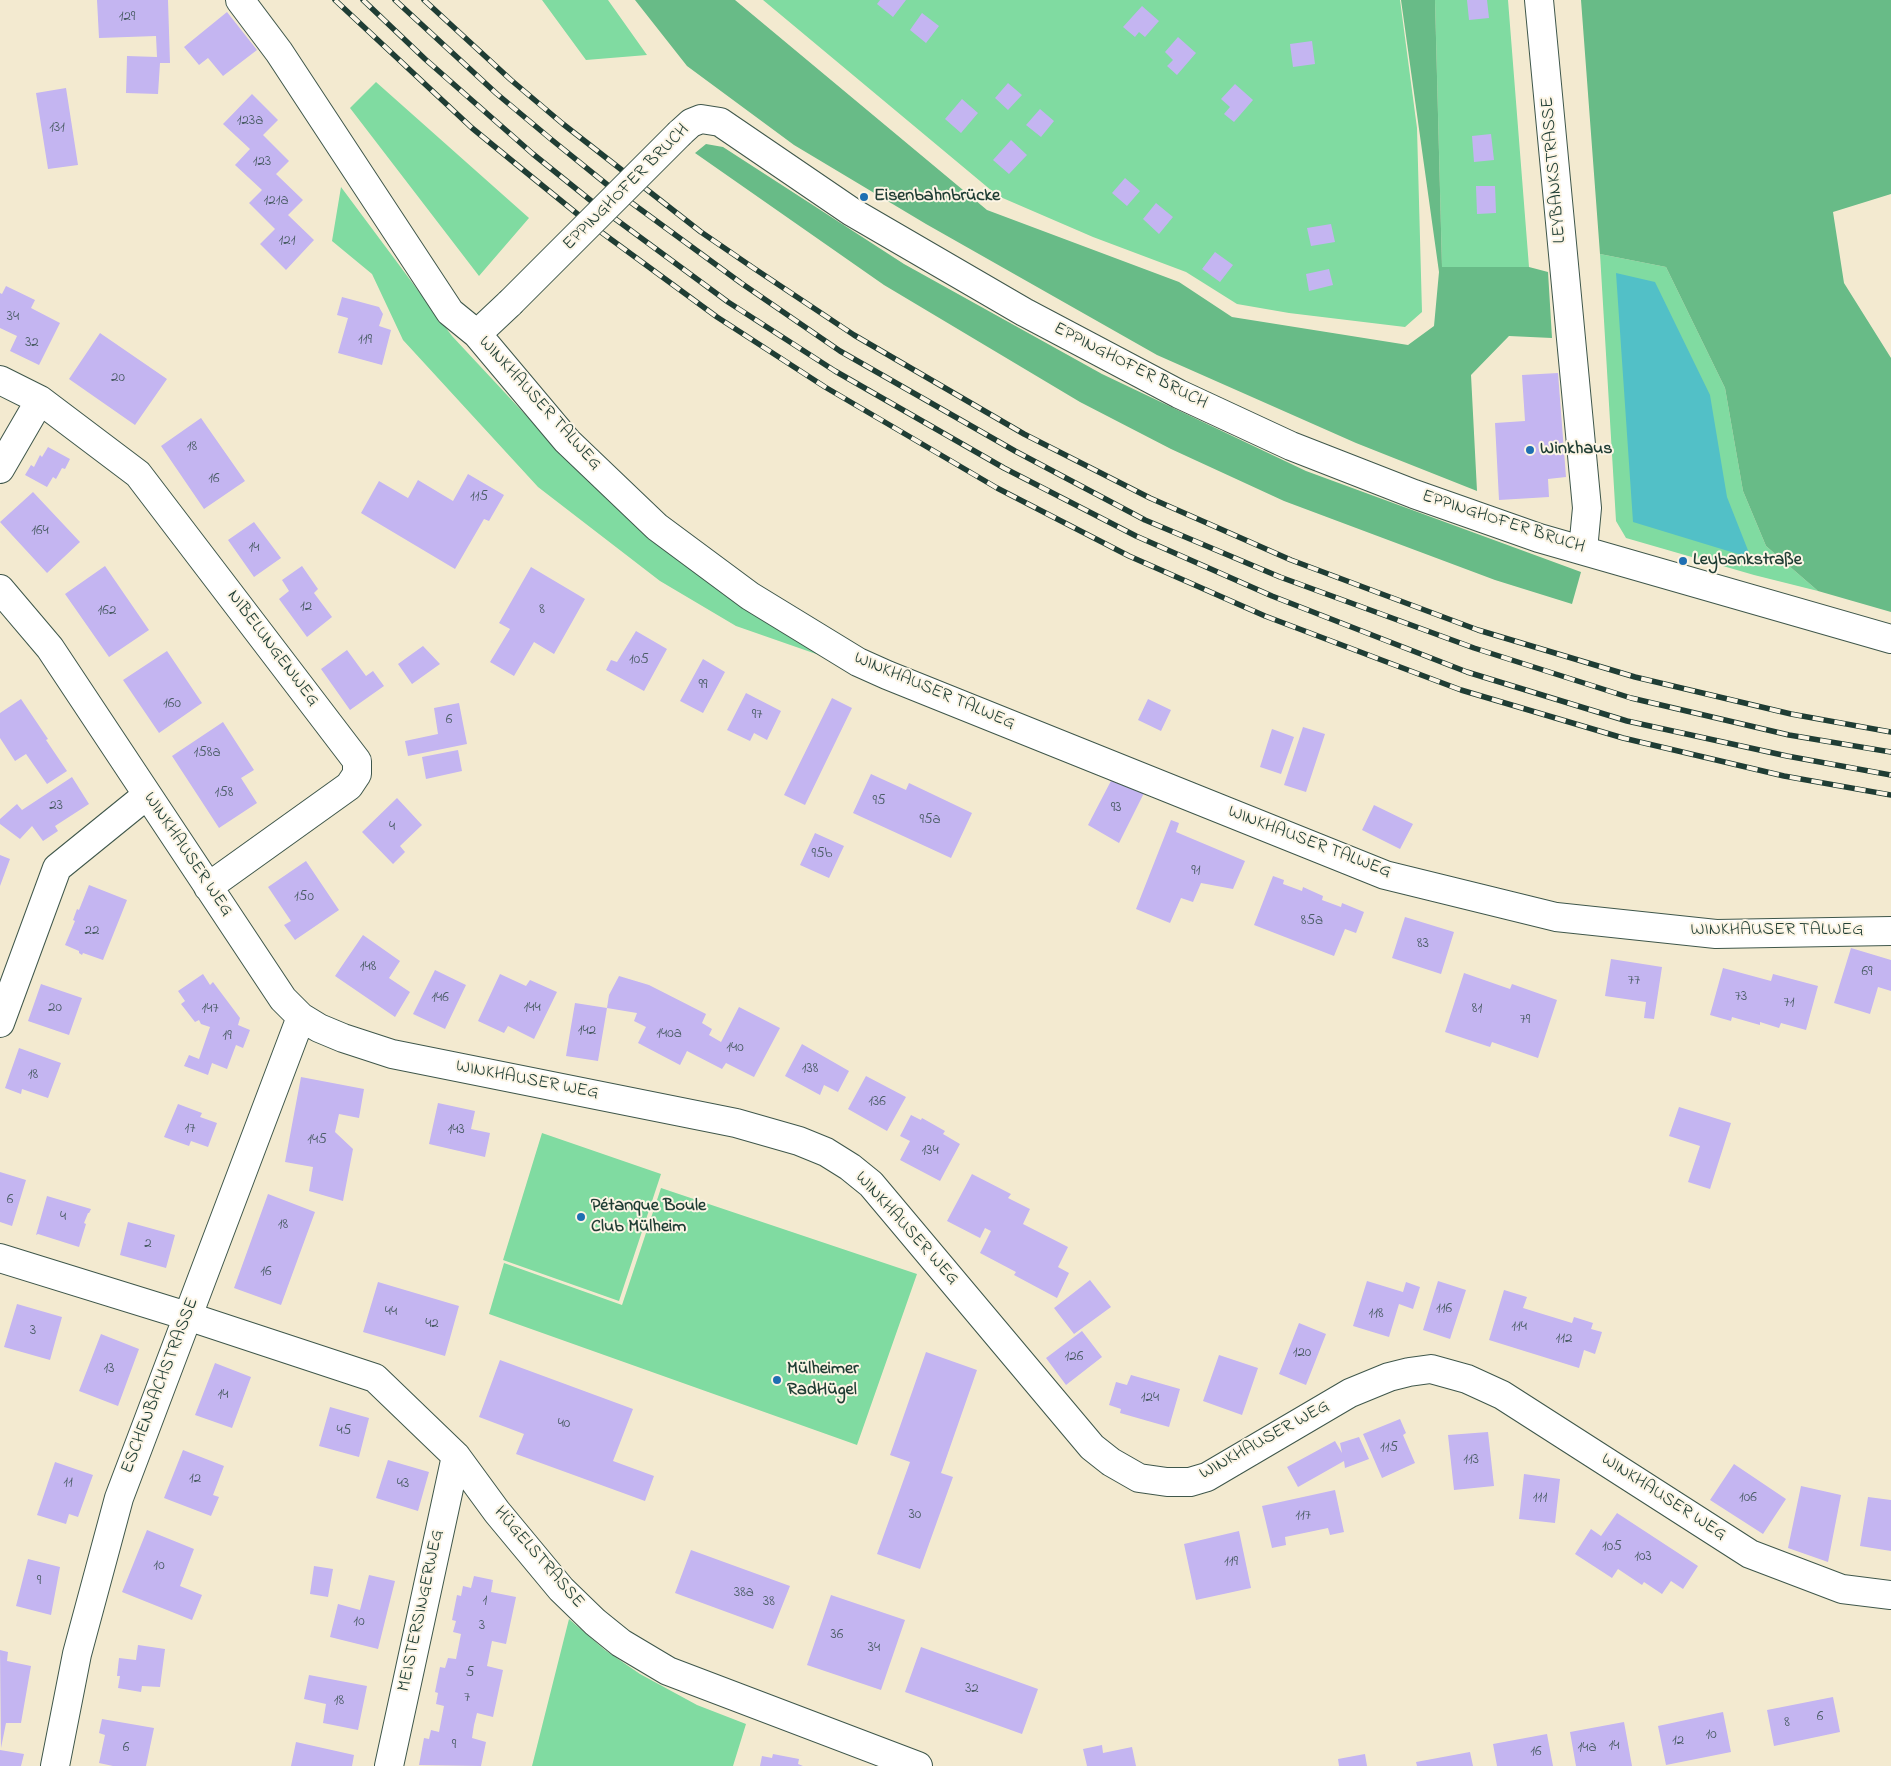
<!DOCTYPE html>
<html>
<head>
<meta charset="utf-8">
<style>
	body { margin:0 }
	canvas { display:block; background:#f3ead0 }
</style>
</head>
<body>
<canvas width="1891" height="1766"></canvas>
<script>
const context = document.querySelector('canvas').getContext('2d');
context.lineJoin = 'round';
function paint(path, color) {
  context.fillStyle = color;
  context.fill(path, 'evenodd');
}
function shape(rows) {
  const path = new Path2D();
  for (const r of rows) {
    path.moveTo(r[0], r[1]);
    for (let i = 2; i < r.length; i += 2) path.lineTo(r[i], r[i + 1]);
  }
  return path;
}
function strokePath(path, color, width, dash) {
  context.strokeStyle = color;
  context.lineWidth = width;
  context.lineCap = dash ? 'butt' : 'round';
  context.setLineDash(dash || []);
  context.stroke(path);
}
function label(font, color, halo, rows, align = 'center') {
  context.font = font + ' "Indie Flower",sans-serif';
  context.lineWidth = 4;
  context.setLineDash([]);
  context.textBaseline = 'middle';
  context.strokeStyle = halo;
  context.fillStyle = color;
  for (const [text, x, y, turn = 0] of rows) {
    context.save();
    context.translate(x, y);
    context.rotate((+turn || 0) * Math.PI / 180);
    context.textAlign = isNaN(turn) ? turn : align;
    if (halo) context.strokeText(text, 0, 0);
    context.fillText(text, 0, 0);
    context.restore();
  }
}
const green = shape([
	[542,0,608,0,647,55,586,60],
	[763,0,1400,0,1417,128,1422,312,1405,327,1289,313,1237,304,1186,272,1093,237,998,196],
	[1435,0,1508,0,1529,267,1442,267],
	[376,82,529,218,479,276,350,108],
	[341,187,452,336,576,469,842,663,736,626,660,581,538,487,403,340,372,274,332,241],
	[1600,254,1666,267,1725,388,1743,491,1766,546,1818,591,1754,575,1626,538,1616,521],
	[542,1133,661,1174,619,1301,503,1260],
	[661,1188,917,1274,857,1445,489,1314,504,1263,622,1305],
	[569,1619,605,1650,640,1674,697,1705,746,1724,733,1766,532,1766]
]);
const forest = shape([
	[635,0,735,0,987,210,1179,282,1232,317,1408,345,1434,326,1439,272,1401,0,1435,0,1442,267,1529,267,1548,272,1552,338,1509,336,1471,375,1477,491,1356,443,1157,355,926,224,794,145,687,66],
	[1581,0,1891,0,1891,194,1833,212,1844,283,1891,358,1891,612,1818,591,1766,546,1743,491,1725,388,1666,267,1600,254],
	[706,144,723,147,904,264,1102,374,1306,471,1581,572,1572,604,1495,580,1284,501,1171,449,1080,402,884,285,695,153]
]);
const water = shape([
	[1616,273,1655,282,1710,395,1727,497,1751,558,1633,522]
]);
const building = shape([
	[97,0,168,0,170,63,160,63,158,94,126,93,127,56,157,57,156,36,99,38],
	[880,0,906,0,893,17,877,4],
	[1467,0,1487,0,1489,18,1469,20],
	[1142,6,1159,21,1145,37,1139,32,1135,37,1123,27],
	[227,12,257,50,223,76,208,58,199,65,184,47],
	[922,13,939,26,926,43,910,30],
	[1178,37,1196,53,1177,75,1167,66,1173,60,1165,52],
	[1312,41,1315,64,1293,67,1290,44],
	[1008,83,1022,95,1008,110,995,98],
	[1235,84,1253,100,1234,122,1224,114,1230,107,1221,99],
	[66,88,78,165,48,169,36,93],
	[252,94,278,120,263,135,289,161,276,174,303,200,288,215,314,240,286,270,260,244,275,229,249,203,262,190,235,165,250,149,223,124],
	[962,99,978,113,961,133,945,119],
	[1040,109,1054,121,1041,137,1026,125],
	[1491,134,1494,160,1474,162,1472,136],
	[1011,140,1027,155,1009,174,993,160],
	[1125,178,1140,191,1127,206,1112,193],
	[1476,186,1495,186,1496,213,1477,214],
	[1156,203,1173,217,1159,234,1143,219],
	[1331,224,1335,242,1311,246,1307,228],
	[1215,252,1233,265,1220,282,1202,269],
	[1329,269,1333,285,1309,291,1306,274],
	[6,286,35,300,31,308,60,323,39,365,10,351,17,336,0,328,0,293,2,294],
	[342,297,379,307,383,314,379,326,391,330,382,365,338,353,348,318,337,315],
	[100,333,167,379,135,425,69,379],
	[1558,373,1566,477,1548,479,1549,497,1499,500,1495,423,1525,421,1522,375],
	[201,418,245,481,204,509,161,446],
	[48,447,70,459,65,469,62,468,56,479,53,477,47,487,25,475,31,465,34,467,40,455,42,457],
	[468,474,504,495,489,521,484,519,455,569,361,513,379,481,408,498,418,480,453,501],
	[33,492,80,542,47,573,0,522],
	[254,522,281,558,254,577,228,540],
	[105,566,149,630,109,657,65,594],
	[302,566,318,589,314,593,332,617,307,637,279,599,289,591,282,580],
	[531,567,585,599,554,654,534,642,514,676,490,662,510,629,499,623],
	[636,631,667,649,644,691,606,670,611,660,617,662],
	[423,646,440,664,412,684,398,664],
	[347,650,366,676,373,671,384,686,350,710,321,669],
	[167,651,202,703,159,733,123,680],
	[703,659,725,672,703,713,680,701],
	[746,693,781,711,767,740,754,733,750,741,727,730],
	[832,698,852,708,805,805,784,795],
	[21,699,48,739,46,740,67,771,47,784,26,754,15,761,0,738,0,713],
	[1148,699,1171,710,1161,731,1138,720],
	[459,703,467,744,408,756,405,741,438,734,434,708],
	[223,722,254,770,241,778,257,803,219,828,172,756],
	[1303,727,1325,734,1306,792,1284,785],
	[1272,729,1294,737,1281,774,1260,767],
	[458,750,462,771,426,779,422,757],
	[871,774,906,790,909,783,972,813,951,858,853,813],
	[72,777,89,804,55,826,58,831,43,841,32,826,20,839,0,824,0,819,17,804,22,810],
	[1113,777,1144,793,1119,843,1088,825],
	[397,798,422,825,400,846,405,852,393,864,362,832],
	[1374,805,1413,824,1400,849,1362,830],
	[1171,820,1179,823,1176,832,1245,861,1233,889,1201,883,1193,902,1181,898,1170,923,1136,909],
	[815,833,844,846,829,878,800,865],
	[0,855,10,859,0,886],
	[306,861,339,910,295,940,284,925,291,921,268,887],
	[1273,876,1284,880,1283,884,1302,891,1303,887,1323,896,1322,900,1341,907,1342,903,1364,912,1356,933,1345,929,1334,956,1254,925],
	[89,885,127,900,103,960,83,953,82,955,79,953,79,951,65,945,75,921,73,920,77,909,79,910],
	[1405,917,1454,932,1441,974,1392,958],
	[363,935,400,961,389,978,410,992,395,1017,335,976],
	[1851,948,1891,960,1891,991,1878,987,1870,1014,1834,1003],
	[1611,959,1662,967,1654,1019,1644,1018,1646,1002,1605,996],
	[1723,968,1771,981,1773,974,1818,986,1806,1030,1781,1023,1779,1028,1760,1022,1760,1025,1732,1017,1731,1021,1710,1015],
	[435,970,466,985,445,1029,413,1014],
	[1464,973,1510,989,1512,984,1557,1000,1538,1058,1492,1042,1490,1047,1445,1032],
	[203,974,210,985,213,982,240,1018,238,1025,250,1030,243,1048,236,1045,227,1069,212,1063,208,1075,184,1066,189,1055,199,1059,210,1027,201,1024,199,1020,195,1022,181,1004,185,1001,178,991],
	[500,974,526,986,530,980,557,992,534,1039,508,1026,504,1033,478,1021],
	[619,976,649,985,706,1014,702,1023,712,1029,709,1035,721,1042,739,1007,780,1028,754,1077,726,1063,722,1069,687,1051,680,1065,638,1043,646,1027,634,1021,637,1013,607,1008,609,995],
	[41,984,82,998,69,1035,28,1021],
	[575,1003,607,1008,598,1061,566,1056],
	[802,1044,849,1071,838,1092,824,1085,820,1095,785,1076],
	[19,1048,61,1063,48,1098,22,1089,21,1094,5,1088],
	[866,1076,906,1097,887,1131,848,1109],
	[301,1077,364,1089,359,1118,339,1114,335,1132,353,1149,343,1201,309,1191,313,1167,285,1162],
	[438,1103,475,1111,471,1129,490,1133,485,1157,429,1144],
	[178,1104,202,1113,200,1117,217,1123,208,1147,191,1141,189,1146,164,1137],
	[1679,1107,1731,1123,1710,1189,1688,1182,1700,1146,1669,1136],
	[911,1115,921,1120,922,1118,945,1131,943,1134,960,1144,940,1181,900,1160,910,1141,900,1136],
	[0,1172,26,1180,12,1226,0,1222],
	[972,1174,1011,1194,1008,1198,1030,1209,1023,1224,1068,1247,1058,1267,1069,1273,1057,1298,1014,1275,1016,1272,980,1253,991,1231,985,1228,980,1238,947,1221],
	[268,1194,315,1212,281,1305,234,1288],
	[47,1196,91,1209,89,1213,88,1213,84,1223,86,1224,79,1247,38,1234,36,1235],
	[128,1222,175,1235,166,1268,120,1255],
	[1090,1280,1111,1307,1074,1334,1054,1308],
	[1367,1281,1403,1292,1406,1282,1420,1287,1413,1309,1399,1304,1389,1337,1353,1326],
	[1438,1281,1466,1290,1450,1339,1423,1330],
	[378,1282,459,1306,445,1356,363,1332],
	[1504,1290,1527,1297,1523,1308,1572,1323,1574,1317,1593,1323,1591,1329,1602,1332,1595,1354,1584,1350,1579,1368,1489,1340],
	[17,1304,62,1317,50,1360,4,1347],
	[1299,1323,1326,1334,1306,1385,1279,1374],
	[1082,1331,1102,1357,1066,1385,1046,1358],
	[101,1334,139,1349,118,1406,79,1391],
	[926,1352,977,1370,941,1473,953,1477,920,1569,877,1554,910,1462,890,1455],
	[1219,1355,1258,1368,1242,1415,1203,1401],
	[500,1360,633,1409,613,1461,654,1476,645,1501,516,1454,524,1434,479,1417],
	[215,1363,251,1377,232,1428,195,1415],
	[1131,1375,1180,1389,1169,1427,1120,1413,1121,1409,1109,1405,1116,1382,1127,1385],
	[330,1407,369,1418,359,1457,319,1446],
	[1400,1419,1406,1433,1403,1435,1415,1463,1382,1478,1363,1434],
	[1488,1432,1494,1486,1454,1490,1448,1435],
	[1359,1437,1369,1459,1345,1468,1344,1461,1298,1487,1287,1467,1335,1441,1342,1453,1340,1443],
	[183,1450,224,1466,213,1495,219,1497,211,1516,164,1498],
	[388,1460,429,1472,418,1511,376,1498],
	[55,1462,93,1475,78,1517,69,1514,66,1524,37,1515],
	[1734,1464,1786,1499,1763,1534,1710,1500],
	[1524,1474,1560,1479,1555,1523,1519,1519],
	[1801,1486,1841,1495,1828,1562,1788,1548],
	[1335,1490,1344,1532,1330,1535,1328,1528,1285,1537,1286,1545,1272,1548,1262,1506],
	[1868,1497,1891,1500,1891,1551,1860,1546],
	[1617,1513,1698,1566,1683,1589,1671,1581,1662,1594,1644,1582,1642,1585,1618,1569,1612,1578,1575,1554,1591,1529,1601,1536],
	[147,1530,194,1549,180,1586,202,1595,192,1620,122,1592],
	[1239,1531,1251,1588,1196,1600,1184,1544],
	[691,1550,790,1586,773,1629,675,1593],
	[28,1559,60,1567,51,1615,16,1606],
	[314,1566,333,1569,328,1597,310,1594],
	[369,1575,395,1581,378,1649,330,1637,338,1604,360,1610],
	[474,1576,493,1580,491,1592,516,1597,506,1644,492,1641,487,1666,503,1670,493,1717,477,1713,474,1725,472,1738,486,1742,481,1766,419,1765,424,1738,429,1739,431,1730,439,1732,444,1706,436,1704,438,1693,435,1692,440,1667,445,1668,448,1658,456,1659,461,1634,453,1632,456,1621,452,1620,457,1595,461,1596,463,1586,471,1588],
	[831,1595,905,1620,881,1690,807,1665],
	[138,1645,165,1649,160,1687,142,1686,141,1692,118,1688,120,1676,117,1676,119,1658,136,1660],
	[921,1647,1038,1689,1022,1734,905,1692],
	[0,1650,8,1652,7,1661,31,1666,21,1723,6,1723,1,1748],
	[309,1675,367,1686,358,1730,323,1723,326,1704,304,1699],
	[1833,1697,1840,1732,1774,1746,1767,1710],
	[1723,1712,1731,1752,1666,1765,1658,1726],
	[102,1719,154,1728,146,1766,113,1766,99,1763,105,1735,99,1733],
	[1624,1722,1632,1766,1576,1766,1570,1732],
	[1547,1734,1553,1766,1497,1766,1493,1744],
	[296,1742,354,1755,352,1766,291,1766],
	[1102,1745,1103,1753,1132,1747,1136,1766,1087,1766,1083,1749],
	[0,1750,24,1754,21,1766,0,1766],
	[1470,1752,1473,1766,1417,1766,1416,1762],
	[773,1754,799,1759,798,1764,803,1766,760,1766,762,1756,772,1758],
	[1365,1754,1367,1766,1339,1766,1338,1759]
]);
const minor = shape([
	[240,0,279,52,450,312,477,334,567,441,657,527,750,596,858,662,887,675,1385,875,1556,917,1716,934,1891,931],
	[1539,0,1587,508,1583,550],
	[680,133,691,123,701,119,720,122,852,212,1024,312,1179,394,1291,446,1414,494,1539,538,1891,639],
	[477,334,510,303],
	[0,380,40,400,138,474,357,761,357,774,349,786,208,887],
	[0,469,40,400],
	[0,589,50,648,283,999,301,1017,319,1028,343,1038,392,1054,736,1123,799,1141,826,1152,850,1167,871,1184,1092,1447,1111,1462,1139,1478,1167,1482,1190,1482,1207,1477,1350,1393,1389,1377,1409,1372,1431,1369,1467,1379,1502,1395,1750,1554,1842,1589,1891,1595],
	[0,1023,57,868,147,795],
	[0,1258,187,1316,375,1378,456,1456,497,1512,561,1589,595,1622,621,1643,668,1671,918,1766],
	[55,1766,77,1654,119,1498,301,1017],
	[389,1766,456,1456]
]);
const rail = shape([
	[335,0,472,128,522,169,586,221,717,317,825,387,997,488,1129,556,1265,616,1461,690,1623,738,1784,776,1891,795],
	[363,0,425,59,533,154,595,204,728,302,835,371,1004,468,1136,536,1272,596,1467,672,1627,721,1787,756,1891,775],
	[395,0,497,94,552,140,610,187,741,283,840,351,1015,451,1145,520,1280,577,1474,648,1631,698,1789,735,1891,752],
	[424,0,511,80,563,124,701,232,752,267,854,335,1024,434,1150,498,1291,560,1478,630,1635,677,1791,714,1891,732]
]);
const minorBridge = shape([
	[510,303,680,133]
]);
const markers = [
	[864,197,5,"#1f6fb2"],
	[1530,450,5,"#1f6fb2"],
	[1683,561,5,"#1f6fb2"],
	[581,1217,5,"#1f6fb2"],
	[777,1380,5,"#1f6fb2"]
];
const numberNames = [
	["129",127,18],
	["123a",250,122],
	["131",57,129],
	["123",262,163],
	["121a",276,202],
	["121",287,242],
	["34",13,318],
	["119",365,341],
	["32",32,344],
	["20",118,379],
	["18",192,448],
	["16",214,480],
	["115",479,498],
	["164",40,532],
	["14",254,549],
	["12",306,608],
	["8",542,611],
	["162",107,612],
	["105",639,661],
	["99",703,686],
	["160",172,705],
	["97",757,716],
	["6",449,721],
	["158a",207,754],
	["158",224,794],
	["95",879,802],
	["23",56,807],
	["93",1116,809],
	["95a",930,821],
	["4",392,828],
	["95b",822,855],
	["91",1196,872],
	["150",304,898],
	["85a",1312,922],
	["22",92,932],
	["83",1423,945],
	["148",368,968],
	["69",1867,973],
	["77",1634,982],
	["73",1741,998],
	["146",440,999],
	["71",1789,1004],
	["20",55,1009],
	["144",532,1009],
	["147",210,1010],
	["81",1477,1010],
	["79",1525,1021],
	["142",587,1032],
	["140a",669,1035],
	["19",227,1037],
	["140",735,1049],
	["138",810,1070],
	["18",33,1076],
	["136",877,1103],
	["17",190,1130],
	["143",456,1131],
	["145",317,1141],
	["134",930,1152],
	["6",10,1201],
	["4",63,1218],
	["18",283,1226],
	["2",148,1245],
	["16",266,1273],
	["116",1444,1310],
	["44",391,1313],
	["118",1376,1315],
	["42",432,1325],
	["114",1519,1328],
	["3",33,1332],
	["112",1564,1340],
	["120",1302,1354],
	["126",1074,1358],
	["13",109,1370],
	["14",223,1396],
	["124",1150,1399],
	["40",564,1425],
	["45",344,1432],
	["115",1389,1449],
	["113",1471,1461],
	["12",195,1480],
	["11",68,1484],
	["43",403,1485],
	["111",1540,1499],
	["106",1748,1499],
	["30",915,1516],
	["117",1303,1517],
	["105",1612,1548],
	["103",1643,1558],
	["119",1231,1563],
	["10",159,1567],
	["9",39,1582],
	["38a",744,1594],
	["1",485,1602],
	["38",769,1603],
	["10",359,1623],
	["3",482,1627],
	["36",837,1636],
	["34",874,1649],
	["5",470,1674],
	["32",972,1690],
	["7",467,1699],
	["18",339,1702],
	["6",1820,1718],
	["8",1787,1724],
	["10",1711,1736],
	["12",1678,1742],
	["9",454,1746],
	["14",1614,1747],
	["6",126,1749],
	["14a",1587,1749],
	["16",1536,1753]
];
const streetNames = [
	["LEYBANKSTRASSE",1555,170,-95],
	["EPPINGHOFER BRUCH",627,188,-45],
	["EPPINGHOFER BRUCH",1130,367,27],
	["WINKHAUSER TALWEG",539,404,48],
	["EPPINGHOFER BRUCH",1503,523,18],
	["NIBELUNGENWEG",272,649,53],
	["WINKHAUSER TALWEG",934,692,23],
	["WINKHAUSER TALWEG",1309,843,21],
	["WINKHAUSER WEG",187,855,56],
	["WINKHAUSER TALWEG",1777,931],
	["WINKHAUSER WEG",527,1081,11],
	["WINKHAUSER WEG",906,1229,48],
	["ESCHENBACHSTRASSE",161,1386,-69],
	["WINKHAUSER WEG",1265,1441,-29],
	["WINKHAUSER WEG",1663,1498,33],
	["HÜGELSTRASSE",538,1558,49],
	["MEISTERSINGERWEG",422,1611,-78]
];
const poiNames = [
	["Eisenbahnbrücke",874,197],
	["Winkhaus",1540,450],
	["Leybankstraße",1693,561],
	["Pétanque Boule",591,1207],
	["Club Mülheim",591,1228],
	["Mülheimer",787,1370],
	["RadHügel",787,1391]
];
paint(green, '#80dba1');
paint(forest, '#68bb87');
paint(water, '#52c0c7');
paint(building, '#c4b5f1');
strokePath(minor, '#3f574b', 30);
strokePath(minor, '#fff', 28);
strokePath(rail, '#1f3d34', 5.5);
strokePath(rail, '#fcf5e5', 4, [11]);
strokePath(minorBridge, '#3f574b', 30, []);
strokePath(minorBridge, '#fff', 28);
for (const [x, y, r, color] of markers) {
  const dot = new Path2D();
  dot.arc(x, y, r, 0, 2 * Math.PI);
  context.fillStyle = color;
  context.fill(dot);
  strokePath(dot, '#fcf5e5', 2);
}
label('15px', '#485b63', null, numberNames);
label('18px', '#1f3d34', '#fcf5e5', streetNames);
label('bold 18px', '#1f3d34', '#fcf5e5', poiNames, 'left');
</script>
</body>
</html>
